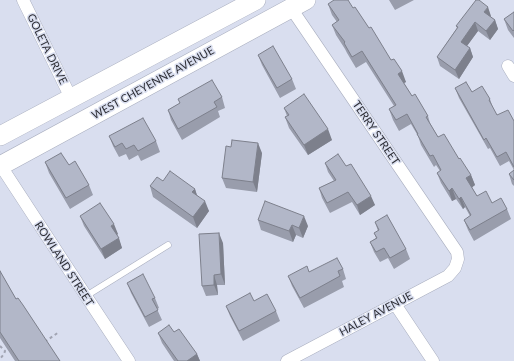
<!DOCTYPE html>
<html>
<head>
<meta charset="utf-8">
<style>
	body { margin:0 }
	canvas { display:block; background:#d9deef }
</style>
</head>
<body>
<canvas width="514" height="361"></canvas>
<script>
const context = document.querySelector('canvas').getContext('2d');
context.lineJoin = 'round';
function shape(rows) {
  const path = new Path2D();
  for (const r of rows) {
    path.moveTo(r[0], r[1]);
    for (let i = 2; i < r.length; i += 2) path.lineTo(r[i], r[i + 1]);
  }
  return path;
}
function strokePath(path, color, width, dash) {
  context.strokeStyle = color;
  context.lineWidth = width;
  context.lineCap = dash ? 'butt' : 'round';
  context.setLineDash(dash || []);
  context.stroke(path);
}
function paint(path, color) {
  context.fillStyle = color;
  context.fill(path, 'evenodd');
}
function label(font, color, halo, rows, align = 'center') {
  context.font = font + ' Lato,sans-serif';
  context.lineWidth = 3;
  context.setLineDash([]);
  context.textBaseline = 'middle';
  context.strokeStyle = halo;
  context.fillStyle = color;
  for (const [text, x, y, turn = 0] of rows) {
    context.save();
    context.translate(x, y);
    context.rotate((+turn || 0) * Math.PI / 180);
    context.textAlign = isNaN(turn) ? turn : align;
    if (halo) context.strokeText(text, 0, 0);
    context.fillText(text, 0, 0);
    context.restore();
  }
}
const path = shape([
	[45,340,46,341,59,332],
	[0,346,5,351,4,354,0,359]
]);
const lane = shape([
	[86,296,168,245]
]);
const street = shape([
	[23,0,71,98],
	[508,66,514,76],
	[1,166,86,296,129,361],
	[395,304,433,361],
	[287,361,448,276,455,268,458,259,457,252,291,8]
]);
const primary = shape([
	[0,136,256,0],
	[0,166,306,0]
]);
const wall = shape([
	[389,0,414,0,395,10],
	[328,4,391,60,406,82,404,83,412,96,428,116,430,123,438,137,459,159,471,175,475,185,472,187,477,196,492,203,507,209,511,219,474,241,468,230,464,220,470,216,465,207,463,209,456,199,452,201,441,183,437,173,440,171,436,165,434,167,421,145,418,136,411,124,399,131,393,120,389,109,394,106,366,62,356,68,347,53,345,49,336,35,332,25,337,22,332,15],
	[514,12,514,38,508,30,504,19],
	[491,16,491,17,495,20,498,29,490,40,478,31,467,46,470,48,473,57,459,79,440,66,437,57,457,28,456,26],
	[258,55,292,79,296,89,280,98,262,65],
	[455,88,472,92,490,99,493,108,497,115,514,121,514,186,512,184,509,174,514,170,509,161,500,166,490,148,488,149,459,98],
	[222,97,225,108,218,111,220,117,182,140,171,120,168,110,180,103,178,99],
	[284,108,332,140,308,155,289,128,285,117,287,116],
	[109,136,156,141,160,152,141,161,138,155,129,160,126,154,119,157,113,146],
	[231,147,262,153,257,192,226,188,222,178],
	[45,162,69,165,89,185,93,195,70,209,49,173],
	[325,163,346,166,375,205,360,215,352,202,330,213,322,198,319,188,334,181,328,172],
	[163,181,195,189,197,195,209,211,197,228,153,197,150,186],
	[80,216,118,234,117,235,122,248,105,259,84,226],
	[258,220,308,226,303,238,296,235,293,242,261,230],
	[375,222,406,249,410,259,394,269,388,258,380,262,374,252,370,242,376,238,374,233,378,231],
	[223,243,225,285,217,285,218,295,206,296,202,286],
	[343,269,346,279,342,281,344,287,304,308,292,286,288,276,309,272],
	[0,271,16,299,60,361,15,361,0,338],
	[127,283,155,298,159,308,157,309,162,320,149,327,131,293],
	[254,301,276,311,280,321,243,341,230,316,226,306],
	[174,332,197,354,200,361,174,361,162,343,158,333]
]);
const shadedWall = shape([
	[488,7,491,16,487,21,484,12],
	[495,20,498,29,490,40,486,31],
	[475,22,478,31,464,50,461,42],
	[470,48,473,57,459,79,455,70],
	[402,71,406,82,402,84,398,74],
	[328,129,332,140,308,155,304,145],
	[258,143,262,153,257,192,253,182],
	[471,175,475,185,470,189,466,178],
	[452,188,456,199,452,201,449,191],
	[195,189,198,199,192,192],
	[371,196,375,205,360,215,357,205],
	[461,197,465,207,463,209,459,199],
	[205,201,209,211,197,228,193,217],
	[304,216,308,226,303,238,299,228],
	[114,224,118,234,115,236,111,226],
	[292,225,296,235,293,242,289,231],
	[219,233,223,243,225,285,221,274],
	[119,238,122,248,105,259,101,249],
	[214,275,217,285,218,295,214,285],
	[197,354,200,361,187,361]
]);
const building = shape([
	[334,0,348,0,353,8,355,7,369,28,371,27,391,60,394,59,402,71,398,74,412,96,415,94,428,116,426,117,438,137,444,134,459,159,460,158,471,175,466,178,477,196,486,191,492,203,501,198,507,209,470,230,464,220,471,215,461,197,459,199,452,188,449,191,437,173,441,170,433,155,430,156,417,134,418,134,407,114,396,120,389,109,396,105,362,51,352,57,344,43,345,42,332,25,339,20,328,4,334,0],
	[476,0,479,0,488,7,484,12,495,20,486,31,475,22,461,42,470,48,455,70,437,57,458,27,456,26,476,0],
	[514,12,514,30,513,31,504,19,514,12],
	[273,46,292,79,277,88,258,55,273,46],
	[212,80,222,97,214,102,217,107,178,129,168,110,180,103,178,99,212,80],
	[466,82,472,92,482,86,490,99,489,100,497,115,508,110,514,121,514,167,506,152,497,157,486,138,484,140,455,88,466,82],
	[304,94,328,129,304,145,285,117,289,115,284,108,304,94],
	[143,118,156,141,138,151,134,145,126,149,122,143,115,147,109,136,143,118],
	[232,140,258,143,253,182,222,178,226,146,231,147,232,140],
	[61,153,69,165,75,161,89,185,66,198,45,162,61,153],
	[338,154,346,166,351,164,371,196,357,205,348,192,327,203,319,188,336,180,325,163,338,154],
	[514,170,514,180,509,174,514,170],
	[170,171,195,189,192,192,205,201,193,217,150,186,157,177,163,181,170,171],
	[265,201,304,216,299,228,292,225,289,231,258,220,265,201],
	[100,203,114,224,111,226,119,238,101,249,80,216,100,203],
	[387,215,406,249,390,258,384,248,376,252,370,242,377,238,374,233,379,230,375,222,387,215],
	[219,233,221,274,214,275,214,285,202,286,199,234,219,233],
	[337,258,343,269,338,271,340,276,300,298,288,276,307,266,309,272,337,258],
	[0,271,16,299,18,298,23,305,60,361,19,361,0,332,0,271],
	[143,274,155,298,152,299,158,310,145,317,127,283,143,274],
	[250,293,254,301,267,294,276,311,239,331,226,306,250,293],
	[169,325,174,332,179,329,197,354,187,361,178,361,158,333,169,325]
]);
const streetNames = [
	["GOLETA DRIVE",47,49,64],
	["WEST CHEYENNE AVENUE",153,83,-29],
	["TERRY STREET",376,133,56],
	["ROWLAND STREET",64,264,57],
	["HALEY AVENUE",376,314,-28]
];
strokePath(lane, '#a9aebf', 7);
strokePath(street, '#a9aebf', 13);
strokePath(primary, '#a9aebf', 20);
strokePath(path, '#a1a4b2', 2, [3, 3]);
strokePath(lane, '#fff', 6);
strokePath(street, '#fff', 12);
strokePath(primary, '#fff', 19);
paint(wall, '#999dac');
paint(shadedWall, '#7d808c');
paint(building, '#b2b7c8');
strokePath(building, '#7d808c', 1);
label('11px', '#2d2e35', '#d9deef', streetNames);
</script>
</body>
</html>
